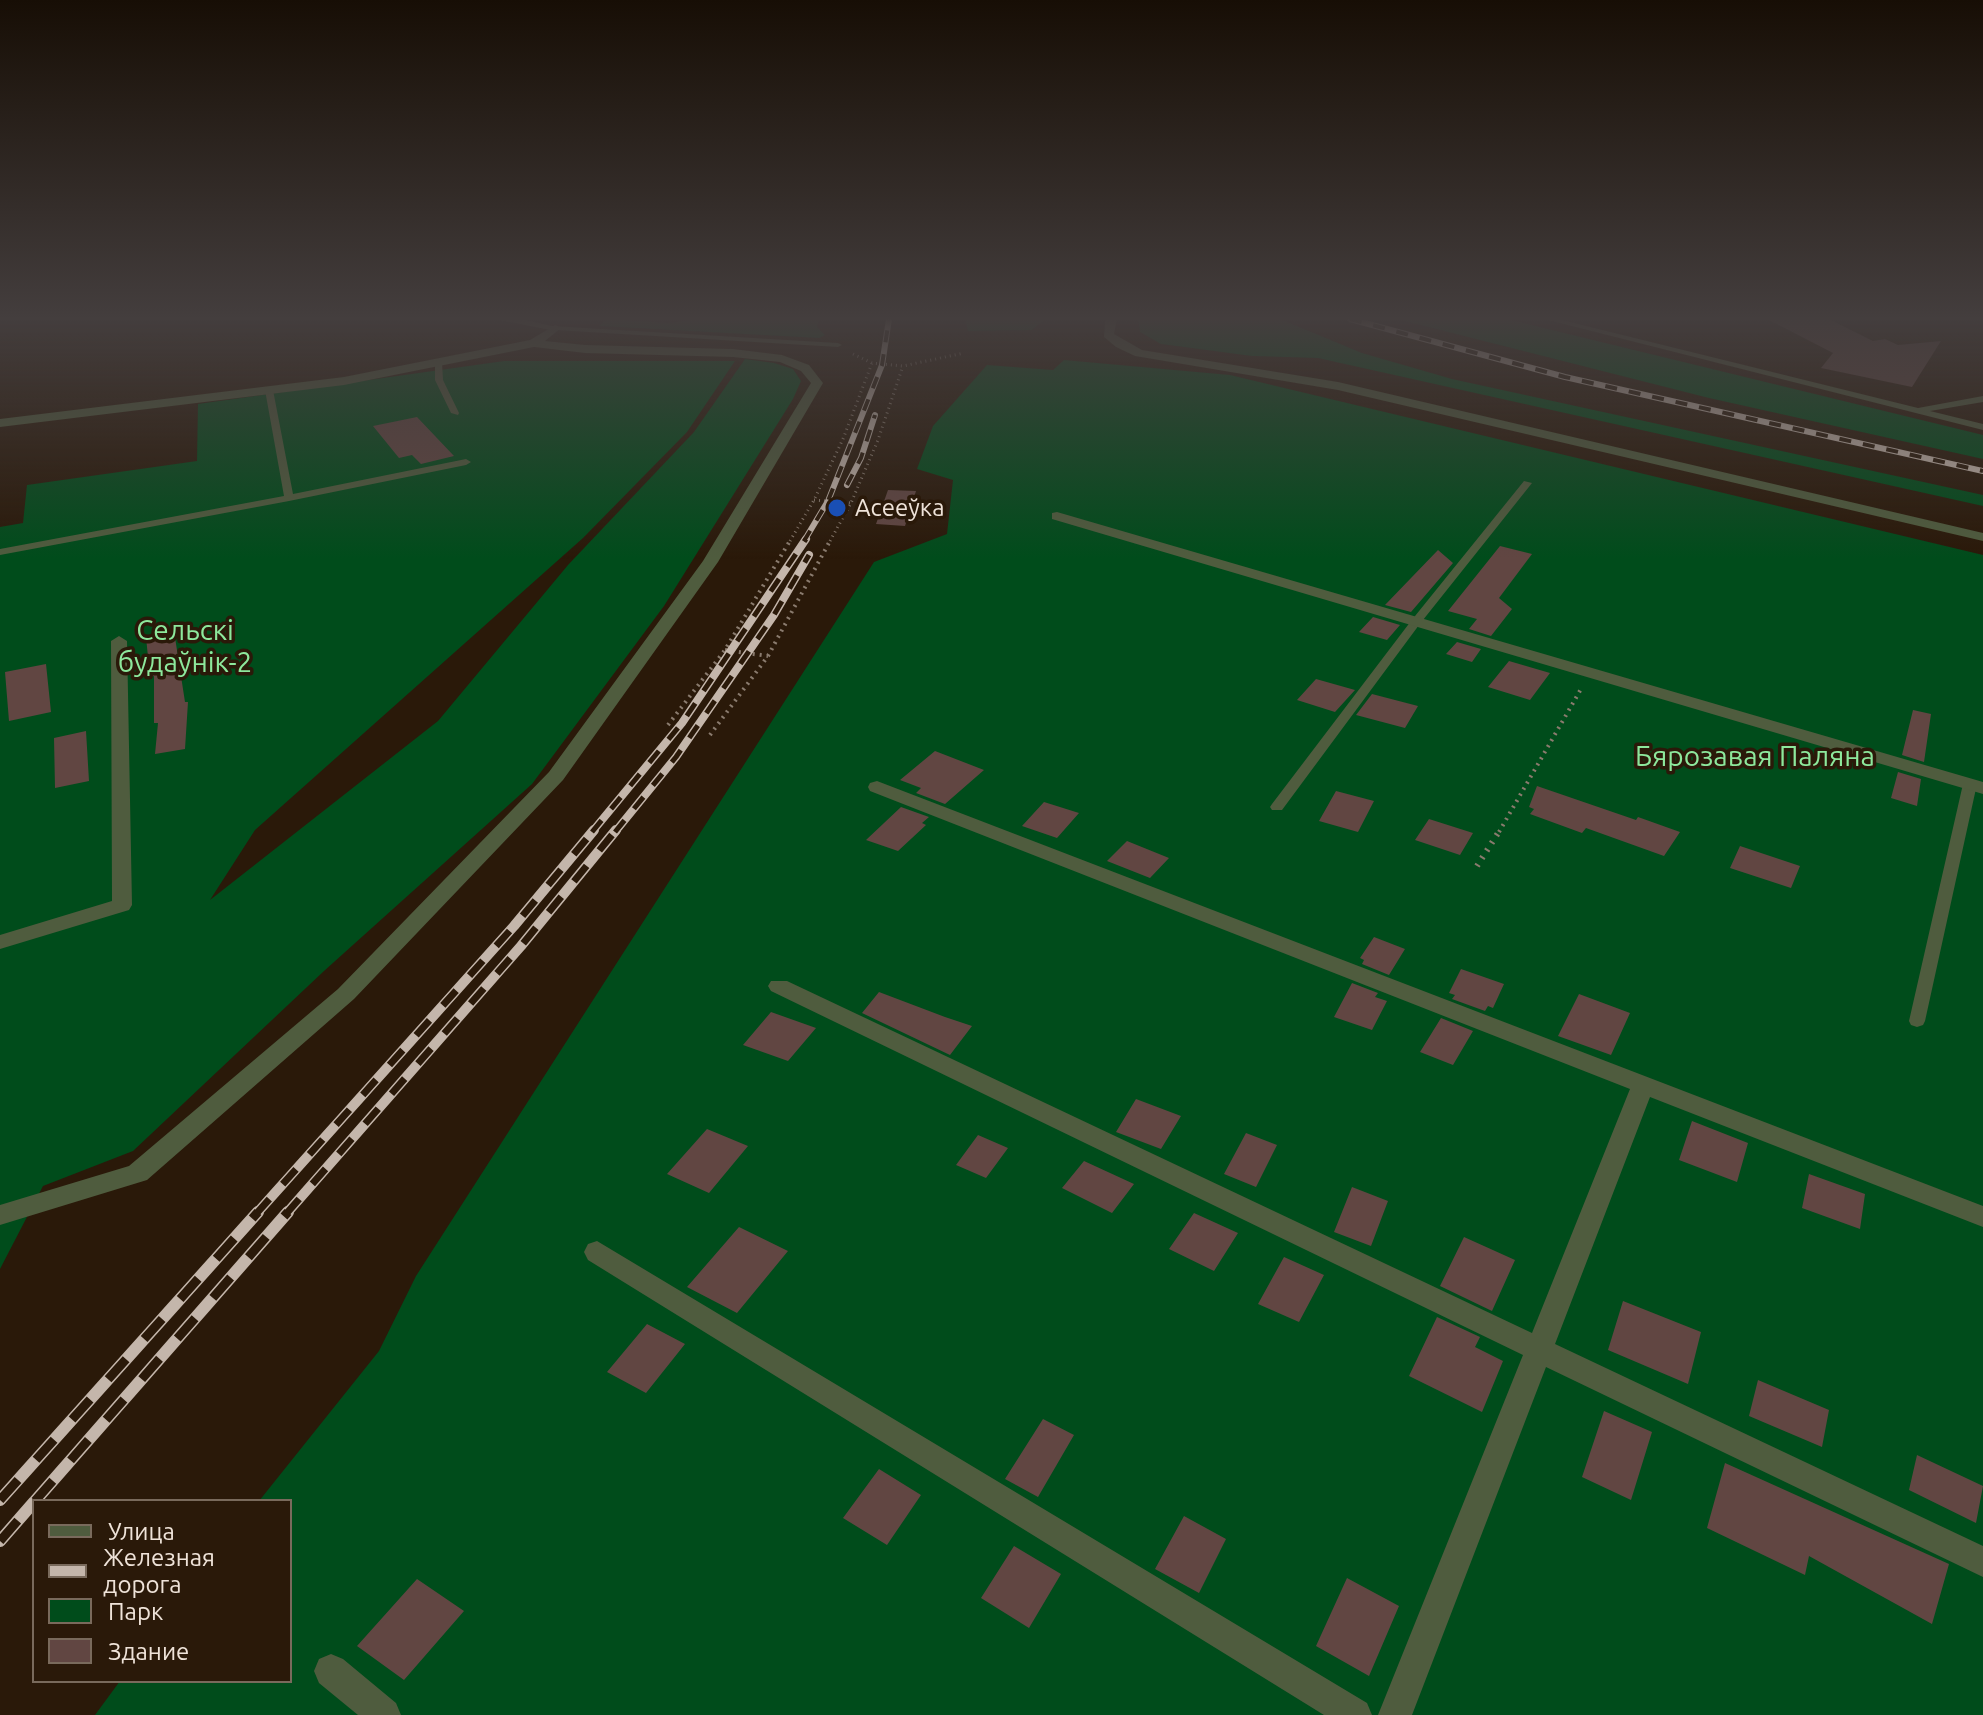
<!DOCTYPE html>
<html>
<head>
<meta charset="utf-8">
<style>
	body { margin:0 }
	#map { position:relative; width:1983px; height:1715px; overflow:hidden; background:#2a1909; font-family:Ubuntu,sans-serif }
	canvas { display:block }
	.legend { position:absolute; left:32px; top:1499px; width:260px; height:184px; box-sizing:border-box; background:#2a1909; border:2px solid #796a5c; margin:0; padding:10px 14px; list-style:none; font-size:24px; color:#efe3d9 }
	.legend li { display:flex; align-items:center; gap:16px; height:40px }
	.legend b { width:40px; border:2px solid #796a5c }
</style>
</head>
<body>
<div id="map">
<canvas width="1983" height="1715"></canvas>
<ul class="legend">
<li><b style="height:10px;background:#4f5c3e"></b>Улица</li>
<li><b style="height:10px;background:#c4b6ab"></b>Железная дорога</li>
<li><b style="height:22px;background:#004c1b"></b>Парк</li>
<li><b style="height:22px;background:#614642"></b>Здание</li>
</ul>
</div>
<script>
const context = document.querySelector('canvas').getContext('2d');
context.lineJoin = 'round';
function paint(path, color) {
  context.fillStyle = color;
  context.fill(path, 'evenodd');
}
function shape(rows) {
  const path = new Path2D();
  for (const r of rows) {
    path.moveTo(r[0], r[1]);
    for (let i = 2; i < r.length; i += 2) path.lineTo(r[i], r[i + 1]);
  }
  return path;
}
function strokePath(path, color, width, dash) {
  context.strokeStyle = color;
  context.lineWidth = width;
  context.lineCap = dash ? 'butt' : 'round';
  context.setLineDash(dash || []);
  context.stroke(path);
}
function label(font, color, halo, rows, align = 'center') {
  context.font = font + ' Ubuntu,sans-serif';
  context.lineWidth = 7;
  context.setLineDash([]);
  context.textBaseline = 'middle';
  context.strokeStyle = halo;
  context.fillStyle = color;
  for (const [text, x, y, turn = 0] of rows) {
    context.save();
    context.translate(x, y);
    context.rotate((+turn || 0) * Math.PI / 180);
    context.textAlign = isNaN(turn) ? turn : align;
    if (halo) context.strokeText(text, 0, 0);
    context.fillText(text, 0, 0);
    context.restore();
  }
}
const green = shape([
	[606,319,669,323,696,319,819,319,817,327,825,335,819,338,599,326],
	[965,319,1045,319,1032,330,968,331],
	[1138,319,1280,319,1362,353,1452,379,1983,495,1983,506,1318,358,1252,356,1161,344,1140,332],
	[1397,319,1507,319,1983,435,1983,459,1709,398],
	[745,359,774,363,793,369,801,381,793,399,664,606,532,784,324,971,133,1151,43,1186,0,1269,0,527,23,523,27,485,197,461,198,404,504,361,735,361,687,432,583,538,255,830,210,900,438,721,568,565,694,432],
	[1064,360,1230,375,1983,555,1983,1715,95,1715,120,1681,290,1681,290,1501,259,1501,379,1351,416,1276,874,562,947,534,953,480,917,469,933,426,987,365,1053,370]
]);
const building = shape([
	[1767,319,1829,319,1873,341,1885,339,1898,345,1941,341,1912,387,1821,368,1833,353],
	[417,417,454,456,421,464,412,455,399,458,373,426],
	[888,490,916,491,905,526,876,524],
	[1500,546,1532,554,1499,598,1512,609,1491,636,1469,629,1477,619,1448,611],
	[1438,550,1453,563,1411,612,1385,605],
	[1373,617,1400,625,1387,640,1359,632],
	[174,631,185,702,188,702,185,749,155,754,158,723,154,723,154,676,150,677,146,637],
	[1457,642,1481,649,1472,662,1446,654],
	[1509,661,1550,673,1530,700,1488,687],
	[46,664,51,712,9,721,5,672],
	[1316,679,1355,690,1335,712,1297,700],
	[1372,694,1418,706,1405,728,1356,715],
	[1913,710,1931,714,1924,762,1902,755],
	[86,731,89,781,55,788,54,738],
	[935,751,984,770,945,804,916,793,921,788,900,780],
	[1898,772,1921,779,1917,806,1891,798],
	[1537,786,1636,820,1638,817,1680,832,1664,856,1586,828,1582,833,1530,814,1534,809,1529,807],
	[1336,791,1374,801,1358,832,1319,821],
	[1044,802,1079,813,1057,838,1022,826],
	[901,807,929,817,922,823,926,825,898,851,866,840],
	[1429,819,1473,833,1460,855,1415,840],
	[1127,841,1169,858,1150,878,1107,861],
	[1740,846,1800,866,1791,888,1730,868],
	[1374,937,1405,949,1389,975,1362,964,1364,960,1360,958],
	[1461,969,1504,984,1493,1008,1488,1006,1485,1011,1452,999,1455,995,1449,993],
	[1352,983,1378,993,1375,997,1387,1001,1372,1030,1334,1017],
	[879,992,945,1017,972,1026,950,1055,862,1013],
	[1579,994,1630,1013,1611,1055,1558,1036],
	[771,1012,816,1028,788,1061,743,1045],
	[1441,1018,1473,1031,1453,1065,1420,1052],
	[1136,1099,1181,1116,1161,1149,1116,1132],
	[1692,1121,1748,1143,1737,1182,1679,1160],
	[707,1129,748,1146,709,1193,667,1174],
	[1246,1133,1277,1145,1256,1187,1224,1174],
	[978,1135,1008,1148,986,1178,956,1165],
	[1084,1161,1134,1184,1112,1213,1062,1188],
	[1809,1174,1865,1194,1860,1229,1802,1208],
	[1352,1187,1388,1201,1371,1246,1334,1232],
	[1194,1213,1238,1233,1214,1271,1169,1249],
	[739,1227,788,1251,737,1313,687,1287],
	[1464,1237,1515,1260,1492,1311,1440,1286],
	[1284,1257,1324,1275,1299,1322,1258,1304],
	[1623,1301,1701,1332,1688,1384,1608,1350],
	[1437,1317,1480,1337,1475,1347,1503,1361,1482,1412,1409,1376],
	[647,1324,685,1344,646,1393,607,1372],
	[1758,1380,1829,1410,1822,1447,1749,1416],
	[1604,1411,1652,1432,1631,1500,1582,1477],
	[1043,1419,1074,1435,1038,1497,1005,1479],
	[1917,1455,1983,1486,1976,1523,1909,1490],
	[1725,1463,1949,1564,1932,1624,1809,1556,1805,1575,1707,1528],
	[879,1469,921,1495,887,1545,843,1518],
	[1184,1516,1226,1539,1199,1593,1155,1569],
	[1014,1546,1061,1574,1029,1628,981,1598],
	[1347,1578,1399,1606,1369,1676,1316,1646],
	[417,1579,464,1611,404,1680,357,1646]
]);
const pathFar2 = shape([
	[853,354,872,363,903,366,964,353],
	[814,500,851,503],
	[790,541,814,500,843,439,872,363],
	[830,541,851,503,878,440,903,366]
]);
const pathFar1 = shape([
	[725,650,768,656],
	[668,725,725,650,791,539],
	[710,735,768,656,831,539],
	[1499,832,1581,689]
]);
const path = shape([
	[1477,866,1500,830]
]);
const service = shape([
	[1544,319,1558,319,1918,408,1983,396,1983,402,1930,411,1983,424,1983,430,1544,319],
	[552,326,838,343,842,345,838,347,555,330,551,328,552,326],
	[435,360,442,362,443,380,459,413,458,415,451,413,435,380,435,360],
	[269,387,273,390,293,494,466,459,471,462,466,465,289,501,0,555,0,549,284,496,265,390,269,387],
	[1524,481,1532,483,1419,625,1282,810,1272,810,1270,807,1272,804,1411,621,1524,481],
	[1970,780,1977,784,1925,1021,1923,1025,1917,1027,1911,1025,1909,1021,1963,784,1970,780]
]);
const minor = shape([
	[555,325,561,328,545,341,585,345,733,349,782,355,809,365,823,383,718,562,563,780,354,999,147,1180,0,1225,0,1205,129,1166,338,989,549,772,703,561,811,383,801,371,780,362,733,357,585,353,534,347,344,385,0,427,0,419,344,377,530,340,555,325],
	[1057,512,1983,782,1983,794,1052,519,1052,513,1057,512],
	[119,636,127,641,132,905,129,910,0,949,0,935,112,901,111,641,119,636],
	[877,781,1983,1206,1983,1227,1650,1097,1555,1344,1983,1546,1983,1577,1546,1367,1412,1715,1378,1715,1523,1355,771,991,768,986,771,981,787,981,1532,1333,1630,1089,870,791,868,787,870,783,877,781],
	[597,1241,1367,1703,1372,1715,1324,1715,588,1260,584,1252,588,1244,597,1241],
	[331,1654,343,1659,396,1703,401,1715,358,1715,319,1683,314,1671,319,1659,331,1654]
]);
const tertiary = shape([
	[495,319,521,319,561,328,555,331,495,319],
	[1105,319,1117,319,1114,334,1142,350,1338,382,1983,533,1983,541,1338,390,1135,356,1116,347,1104,337,1105,319]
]);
const railFar3 = shape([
	[1350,319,1565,377,1983,471],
	[847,485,861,458,875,415],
	[804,541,828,501,882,365,889,319]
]);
const railFar2 = shape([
	[592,832,682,723,806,539],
	[615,832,676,757,774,615,809,555]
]);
const railFar1 = shape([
	[256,1214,514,926,594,830],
	[286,1214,521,946,616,830]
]);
const rail = shape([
	[0,1500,258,1212],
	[35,1501,288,1212],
	[0,1541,34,1502]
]);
const markers = [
	[837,508,10,"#1a4fb4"]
];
const farPoinames = [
	["Асееўка",855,508]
];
const parkNames = [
	["Сельскі",185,631],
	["будаўнік-2",185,663],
	["Бярозавая Паляна",1755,757]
];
paint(green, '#004c1b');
paint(building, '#614642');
strokePath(pathFar2, '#8a7b6e', 3, [1, 4]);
strokePath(pathFar1, '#8a7b6e', 4, [2, 5]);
strokePath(path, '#8a7b6e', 6, [2, 7]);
paint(service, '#4f5c3e');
paint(minor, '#4f5c3e');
paint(tertiary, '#4f5c3e');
strokePath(railFar3, '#c4b6ab', 6);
strokePath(railFar2, '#c4b6ab', 8);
strokePath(railFar1, '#c4b6ab', 10);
strokePath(rail, '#c4b6ab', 12);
strokePath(railFar3, '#2a1909', 4, [12]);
strokePath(railFar2, '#2a1909', 5, [15]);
strokePath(railFar1, '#2a1909', 7, [20]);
strokePath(rail, '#2a1909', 9, [27]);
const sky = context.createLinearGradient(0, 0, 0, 559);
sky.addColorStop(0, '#170e05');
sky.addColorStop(0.57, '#443e3e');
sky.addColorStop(1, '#443e3e00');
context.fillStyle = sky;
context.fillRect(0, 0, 1983, 559);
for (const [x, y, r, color] of markers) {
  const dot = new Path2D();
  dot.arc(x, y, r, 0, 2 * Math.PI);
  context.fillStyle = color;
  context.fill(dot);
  strokePath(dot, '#2a1909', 3);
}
label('24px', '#efe3d9', '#2a1909', farPoinames, 'left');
label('28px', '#8de89c', '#2a1909', parkNames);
</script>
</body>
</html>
